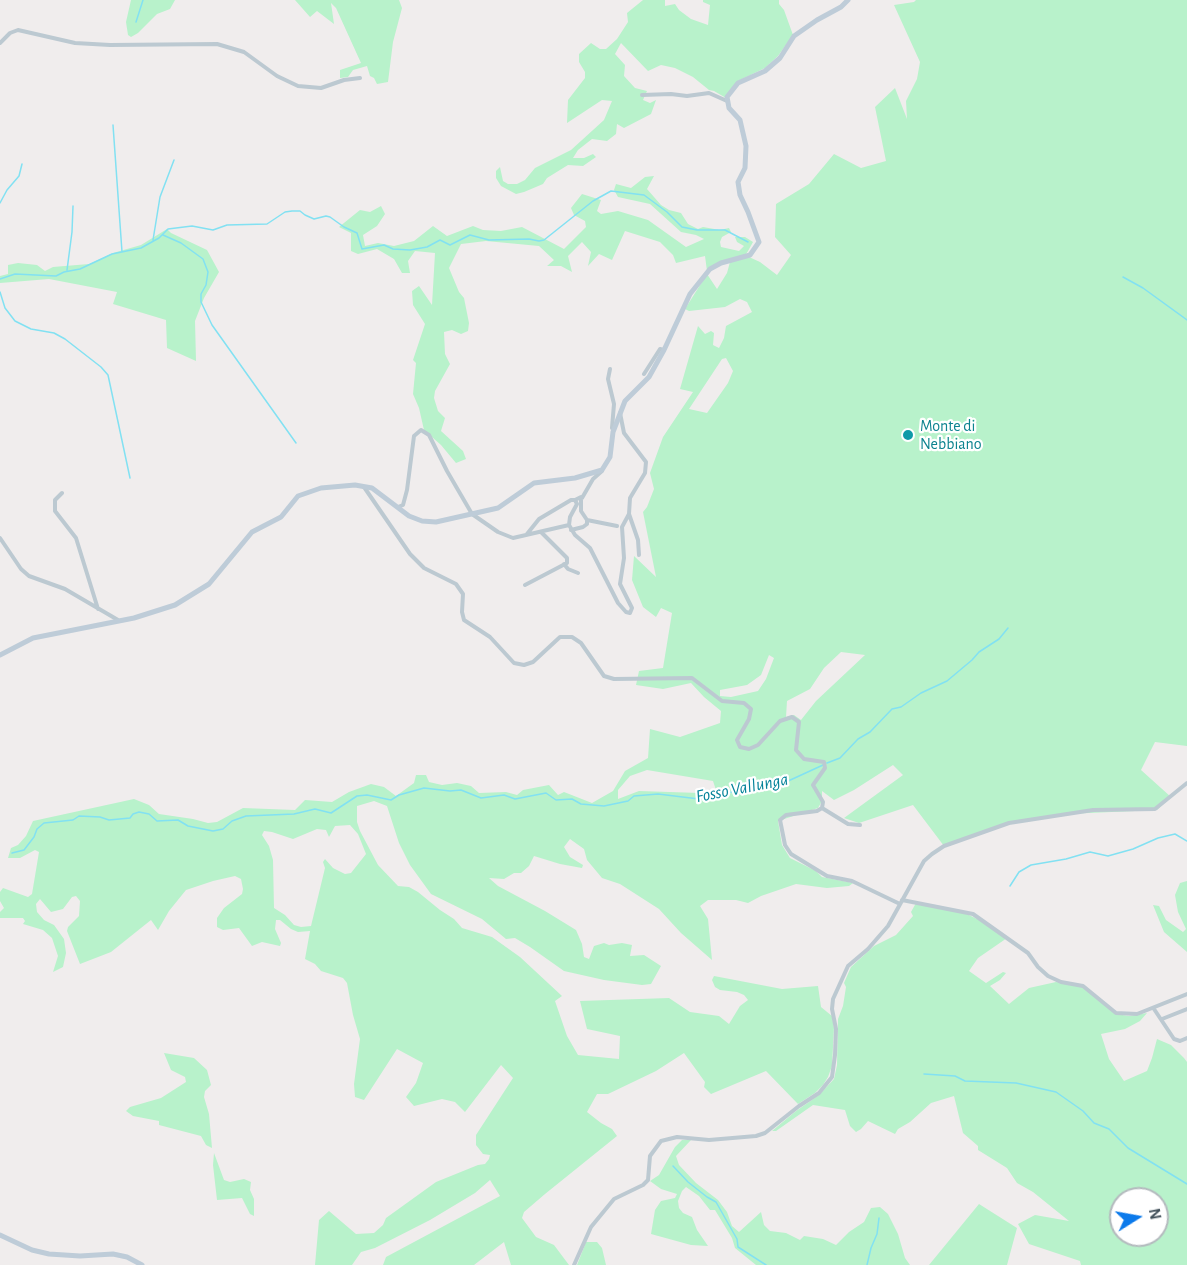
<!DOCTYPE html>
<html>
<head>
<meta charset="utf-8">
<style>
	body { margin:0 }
	#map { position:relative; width:1187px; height:1265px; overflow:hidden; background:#f0eded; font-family:"Alegreya Sans",sans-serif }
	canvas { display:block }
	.north { position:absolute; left:1109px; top:1187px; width:60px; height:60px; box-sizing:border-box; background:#fff; border:2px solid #b4babe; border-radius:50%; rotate:79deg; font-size:16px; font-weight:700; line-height:24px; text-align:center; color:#44525c }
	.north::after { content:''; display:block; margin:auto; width:21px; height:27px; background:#0c7aeb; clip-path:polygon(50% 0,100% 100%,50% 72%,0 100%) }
</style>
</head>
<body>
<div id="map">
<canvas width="1187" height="1265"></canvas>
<div class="north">N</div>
</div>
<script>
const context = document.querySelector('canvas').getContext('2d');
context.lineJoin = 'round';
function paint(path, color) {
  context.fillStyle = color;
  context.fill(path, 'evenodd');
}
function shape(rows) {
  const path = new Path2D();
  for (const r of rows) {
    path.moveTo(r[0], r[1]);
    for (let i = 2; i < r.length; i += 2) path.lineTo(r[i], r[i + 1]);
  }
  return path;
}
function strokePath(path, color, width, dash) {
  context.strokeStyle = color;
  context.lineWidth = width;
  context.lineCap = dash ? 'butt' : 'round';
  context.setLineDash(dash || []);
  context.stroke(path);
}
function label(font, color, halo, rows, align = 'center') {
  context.font = font + ' "Alegreya Sans",sans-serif';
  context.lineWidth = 4.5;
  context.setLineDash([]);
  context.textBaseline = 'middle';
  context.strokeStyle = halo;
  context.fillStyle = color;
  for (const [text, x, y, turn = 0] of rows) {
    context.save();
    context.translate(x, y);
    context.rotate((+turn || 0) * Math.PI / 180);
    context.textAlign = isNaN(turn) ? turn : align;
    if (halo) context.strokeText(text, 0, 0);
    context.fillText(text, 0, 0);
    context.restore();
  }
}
const green = shape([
	[131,0,175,0,170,9,157,14,138,33,131,37,128,35,126,22],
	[295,0,399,0,402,8,393,42,388,82,377,84,374,78,370,76,367,66,353,70,348,77,340,78,340,70,361,63,336,8,331,3,334,24,317,11,310,17],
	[643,0,665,0,665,6,675,4,679,10,691,19,708,25,710,5,703,2,703,0,779,0,779,4,784,10,793,35,778,56,765,68,738,81,726,98,714,91,709,90,693,77,675,68,661,65,648,71,621,43,615,54,625,65,624,76,635,88,647,91,643,100,650,103,656,100,651,114,624,128,617,124,616,134,607,141,592,139,578,150,573,158,584,158,593,154,596,157,583,166,568,165,547,178,543,184,524,192,516,194,501,186,496,178,496,171,500,167,503,181,508,184,517,184,525,180,535,168,571,150,604,120,612,101,602,100,567,123,568,100,585,78,585,72,579,62,579,54,591,43,600,49,606,49,617,39,628,22,627,13],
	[916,0,1187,0,1187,746,1155,742,1141,770,1171,797,1157,810,1066,814,1012,823,944,846,913,805,859,823,844,818,903,775,893,765,854,790,834,800,822,791,822,801,818,808,778,821,782,845,790,858,816,871,822,877,853,883,849,886,827,888,796,884,761,896,748,903,736,900,708,900,700,906,708,919,712,960,681,933,659,909,620,884,602,878,587,860,584,849,570,839,564,847,570,857,583,865,582,868,560,864,534,856,529,866,521,873,514,873,504,879,489,878,498,886,545,911,576,930,582,944,584,957,589,959,594,946,604,943,609,945,622,943,632,945,630,956,644,955,661,966,651,984,642,985,604,980,564,971,530,947,515,938,506,939,482,919,431,894,410,865,399,843,387,806,374,801,357,806,357,822,360,831,378,865,398,886,409,887,418,892,440,910,454,919,462,928,492,937,520,957,562,996,555,1001,567,1036,578,1055,619,1059,620,1036,587,1029,580,1001,669,998,690,1012,719,1016,729,1024,740,1006,748,1000,744,995,737,992,720,990,715,987,712,980,714,976,782,989,818,986,821,1007,832,1016,834,1028,832,1066,828,1077,823,1085,815,1093,798,1104,766,1071,711,1094,704,1087,705,1082,684,1053,656,1071,608,1094,597,1094,587,1112,601,1123,612,1129,617,1136,545,1194,524,1212,522,1218,536,1237,554,1245,569,1265,511,1265,504,1242,474,1265,383,1265,386,1257,500,1196,490,1180,475,1193,430,1220,375,1248,361,1252,352,1265,315,1265,319,1220,329,1211,356,1234,374,1233,383,1225,386,1218,436,1182,478,1165,485,1164,489,1159,490,1155,483,1154,476,1145,476,1135,513,1078,501,1065,465,1112,455,1102,442,1099,414,1106,406,1097,416,1083,423,1063,397,1049,364,1100,355,1097,354,1084,360,1039,353,1015,347,983,343,978,321,971,315,964,305,959,310,931,298,932,291,929,280,920,276,920,275,929,281,943,280,946,262,942,252,946,239,928,223,930,217,927,217,918,224,908,242,894,243,889,241,879,235,876,213,881,186,890,169,911,158,930,151,920,111,952,80,964,67,931,68,927,79,916,80,901,76,896,72,897,63,909,51,912,40,899,36,904,37,912,44,920,54,925,64,939,66,953,63,967,53,972,58,956,52,938,43,930,23,924,25,921,23,918,0,918,0,912,4,908,0,901,0,892,3,888,28,897,32,894,39,852,35,850,20,858,8,858,11,848,18,845,26,836,33,821,134,799,149,805,159,814,193,819,208,823,217,822,243,808,295,810,305,800,332,802,349,792,371,784,384,787,396,796,414,783,416,775,426,775,429,782,442,785,457,783,471,786,479,793,506,792,517,795,523,790,549,785,558,795,564,792,592,803,613,791,625,771,648,758,650,729,680,737,720,723,721,711,704,697,691,683,663,689,636,685,639,671,663,668,672,613,661,608,656,617,643,607,632,580,634,556,656,577,643,512,647,507,654,489,650,473,663,437,693,392,680,389,698,326,705,334,711,331,714,333,713,345,719,348,724,338,726,326,752,312,747,302,740,299,725,307,689,311,685,309,707,274,717,289,727,273,730,262,749,257,760,262,777,275,791,255,775,237,776,204,809,184,834,154,861,168,886,161,875,107,895,88,907,119,906,101,917,79,920,62,894,5,914,2],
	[726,358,733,371,728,383,707,413,689,409,722,359],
	[841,652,865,655,816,701,801,720,794,715,786,717,787,701,810,689,824,668],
	[769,655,774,658,766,679,758,691,731,697,720,696,720,690,747,685,761,675],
	[647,770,713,781,716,790,700,793,639,791,618,799,618,790,630,776],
	[350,825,358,834,366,854,351,873,345,874,333,868,325,859,323,862,325,868,311,926,301,927,294,925,285,915,274,908,273,860,269,846,262,835,264,831,272,832,293,839,317,829,326,830,329,837,335,826],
	[654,176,647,189,661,205,669,210,681,213,688,224,698,229,703,227,720,230,729,228,731,232,722,237,720,242,721,247,739,251,744,246,737,242,735,237,745,237,753,242,748,251,746,254,707,271,705,256,676,263,673,255,660,242,625,231,612,260,599,254,588,266,591,252,582,242,568,256,572,272,561,266,547,266,554,260,539,246,486,241,461,244,449,268,459,292,464,298,469,323,468,331,461,334,452,330,444,332,445,354,450,364,435,391,434,398,438,411,445,418,441,431,463,451,466,459,456,463,441,445,424,430,419,408,413,394,416,363,413,360,425,324,413,305,412,291,419,286,432,305,435,253,415,251,408,261,410,273,402,273,394,259,377,249,358,254,351,251,351,233,339,227,360,210,370,212,381,206,385,214,377,226,363,235,365,246,378,243,394,246,414,241,433,226,447,236,473,226,483,230,501,231,522,227,564,249,586,227,585,221,574,215,571,208,582,194,601,200,597,211,601,214,618,211,648,220,686,247,704,239,696,235,681,232,650,204,618,197,614,190,616,184,631,188,645,177],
	[167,229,171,233,207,250,219,272,204,298,195,321,196,361,167,348,166,320,113,304,117,292,49,279,0,283,0,276,8,274,8,265,18,263,37,265,45,271,53,267,89,264,113,253,141,245],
	[1187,881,1187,952,1164,932,1153,905,1159,906,1166,920,1183,932,1186,929,1178,912,1175,895,1180,883],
	[916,903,967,914,983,922,1007,938,978,958,969,971,986,983,1003,972,1006,973,1000,980,990,986,1009,1004,1029,988,1056,982,1079,984,1116,1014,1129,1016,1147,1013,1140,1021,1125,1029,1101,1034,1109,1059,1124,1081,1147,1071,1152,1058,1157,1039,1171,1045,1184,1058,1187,1062,1187,1265,1081,1265,1080,1261,1029,1244,1018,1224,1035,1215,1069,1221,1033,1192,1017,1183,1007,1168,978,1150,978,1146,963,1133,954,1096,931,1103,910,1122,898,1129,895,1134,868,1121,861,1129,856,1132,850,1126,845,1110,813,1105,776,1131,772,1131,796,1111,819,1095,834,1079,837,1065,838,1019,843,1006,846,987,844,983,851,967,874,946,896,935,913,916,911,912],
	[1121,1199,1157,1199,1157,1235,1121,1235],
	[164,1053,194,1058,207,1070,211,1085,205,1091,204,1097,209,1114,212,1148,206,1145,201,1136,159,1125,159,1121,133,1116,126,1111,130,1107,161,1098,186,1082,185,1077,171,1070],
	[682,1140,691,1140,676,1156,679,1165,696,1183,718,1200,727,1212,732,1226,739,1232,761,1212,764,1225,770,1231,786,1233,800,1240,804,1236,823,1239,836,1245,849,1232,864,1222,871,1208,880,1207,888,1214,898,1234,905,1258,910,1265,756,1265,735,1248,732,1238,715,1210,710,1210,699,1196,686,1187,682,1191,678,1201,679,1208,683,1213,692,1217,697,1230,708,1246,691,1245,651,1234,655,1210,661,1201,675,1198,677,1194,661,1189,650,1181,659,1175,675,1147],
	[214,1153,224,1180,230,1182,244,1179,251,1182,250,1190,254,1199,254,1216,250,1214,242,1198,217,1200,213,1165],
	[979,1204,1017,1228,1007,1265,929,1265],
	[586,1242,597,1242,602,1248,606,1265,577,1265]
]);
const stream = shape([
	[136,22,143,0],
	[113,125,122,252],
	[0,203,7,190,19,176,22,164],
	[163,235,181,243,203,259,208,272,206,285,201,294,201,302,212,325,296,443],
	[153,240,160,197,174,160],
	[67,270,72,232,73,206],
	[1123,277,1143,288,1187,320],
	[0,279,15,274,56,276,64,272,80,269,112,254,141,248,159,238,168,229,192,226,213,230,227,225,267,224,285,212,292,211,300,211,305,215,314,219,326,216,330,217,344,227,357,233,362,249,384,245,393,249,410,250,427,247,440,240,450,245,470,235,489,240,529,239,539,241,544,240,593,201,611,191,644,195,667,212,682,227,697,230,725,230,748,242],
	[0,292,5,308,15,321,31,329,54,333,65,339,101,367,108,375,130,478],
	[827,763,840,758,858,739,870,732,892,709,901,707,921,693,947,681,972,660,979,652,999,639,1008,628],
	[12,853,24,850,34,837,37,829,44,823,73,820,79,816,100,817,109,820,130,818,133,814,139,812,149,814,157,821,178,820,188,826,213,831,223,829,232,821,246,816,294,814,315,809,331,813,357,796,367,795,391,800,399,795,424,788,450,791,461,790,481,798,504,795,515,799,546,793,556,800,572,799,581,804,604,806,628,801,634,796,658,794,699,799,712,797,767,783,786,782,823,765],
	[1010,886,1019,872,1031,865,1066,859,1090,852,1108,856,1133,849,1158,838,1175,834,1187,841],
	[924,1074,955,1076,965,1081,1016,1083,1056,1092,1083,1111,1094,1123,1109,1129,1128,1148,1187,1184],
	[673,1166,688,1182,707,1197,716,1202,737,1239,738,1247,766,1265],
	[867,1265,871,1248,877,1234,879,1218]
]);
const street = shape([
	[0,43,10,33,18,30,75,43,110,45,217,44,244,52,277,76,298,86,321,88,344,80,360,78],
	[642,95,671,94,687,96,709,93,727,101],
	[610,369,608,379,614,404,612,428],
	[644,374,660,349,664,350],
	[364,487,410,554,424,568,456,584,463,594,462,612,464,620,490,637,514,663,524,665,533,662,560,637,572,637,581,643,604,676,614,679,692,678,722,701,744,703,751,709,749,719,737,740,740,747,749,749,758,745,780,721,792,717,799,722,796,750,804,759,824,762,825,768,813,785,823,802,822,808,817,811,786,815,780,820,785,845,791,854,827,876,852,881,900,904],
	[62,493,55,500,55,511,76,538,98,609],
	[582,498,593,479,602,471],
	[575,500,581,497,581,511,587,520,617,526],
	[398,507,403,505,407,490,414,436,421,430,429,435,447,471,472,514,498,532,513,538,569,525],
	[629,514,638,540,639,555],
	[569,525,575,535,590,548,618,603,626,612,630,613,632,608,620,584,624,558,622,527,629,514,630,498,645,473,646,462,624,433,620,413],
	[571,530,583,527,587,524,587,520],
	[527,534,539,519,571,500,575,500,577,504,570,517,569,525],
	[0,538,21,569,29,576,65,589,118,620],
	[564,564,568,569,578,573],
	[525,585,567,563,567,558,541,532],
	[822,808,848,824,860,825],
	[902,900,973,914,1028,953,1038,967,1048,976,1061,982,1083,986,1116,1013,1137,1014,1187,994],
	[1154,1009,1174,1039,1180,1041,1187,1038],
	[1162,1019,1187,1009],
	[574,1265,591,1227,614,1199,643,1185,648,1180,650,1156,661,1141,677,1137,709,1140,756,1136,765,1133,799,1106,819,1093,832,1077,835,1055,836,1029,832,1009,833,999,848,966,868,949,888,926,924,861,932,854,944,846,1009,823,1093,810,1155,809,1187,783]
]);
const secondary = shape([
	[0,655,33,638,134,618,175,605,209,584,252,532,281,517,298,496,321,488,355,485,372,488,409,516,422,521,436,522,498,508,534,483,575,478,602,470,610,457,613,432,625,401,649,377,664,350,690,294,710,269,721,263,750,255,759,242,748,212,740,195,738,182,745,168,746,146,740,120,729,108,727,97,738,83,765,71,780,58,794,36,817,20,841,7,848,0],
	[0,1235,32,1250,49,1254,80,1256,113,1254,127,1257,142,1265]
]);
const markers = [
	[908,435,6,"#0f9aa8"]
];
const cultureNames = [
	["Monte di",920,426],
	["Nebbiano",920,444]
];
const waterNames = [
	["Fosso Vallunga",742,788,-11]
];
paint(green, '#b8f2cb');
strokePath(stream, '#82e1f2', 1.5);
strokePath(street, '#bcc9d1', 4);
strokePath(secondary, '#beccd8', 5);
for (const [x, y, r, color] of markers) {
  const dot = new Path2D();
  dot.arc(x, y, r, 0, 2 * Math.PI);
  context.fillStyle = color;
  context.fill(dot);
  strokePath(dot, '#fff', 2);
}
label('16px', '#0d838f', '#fff', cultureNames, 'left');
label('italic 18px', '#048299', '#fff', waterNames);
</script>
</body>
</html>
